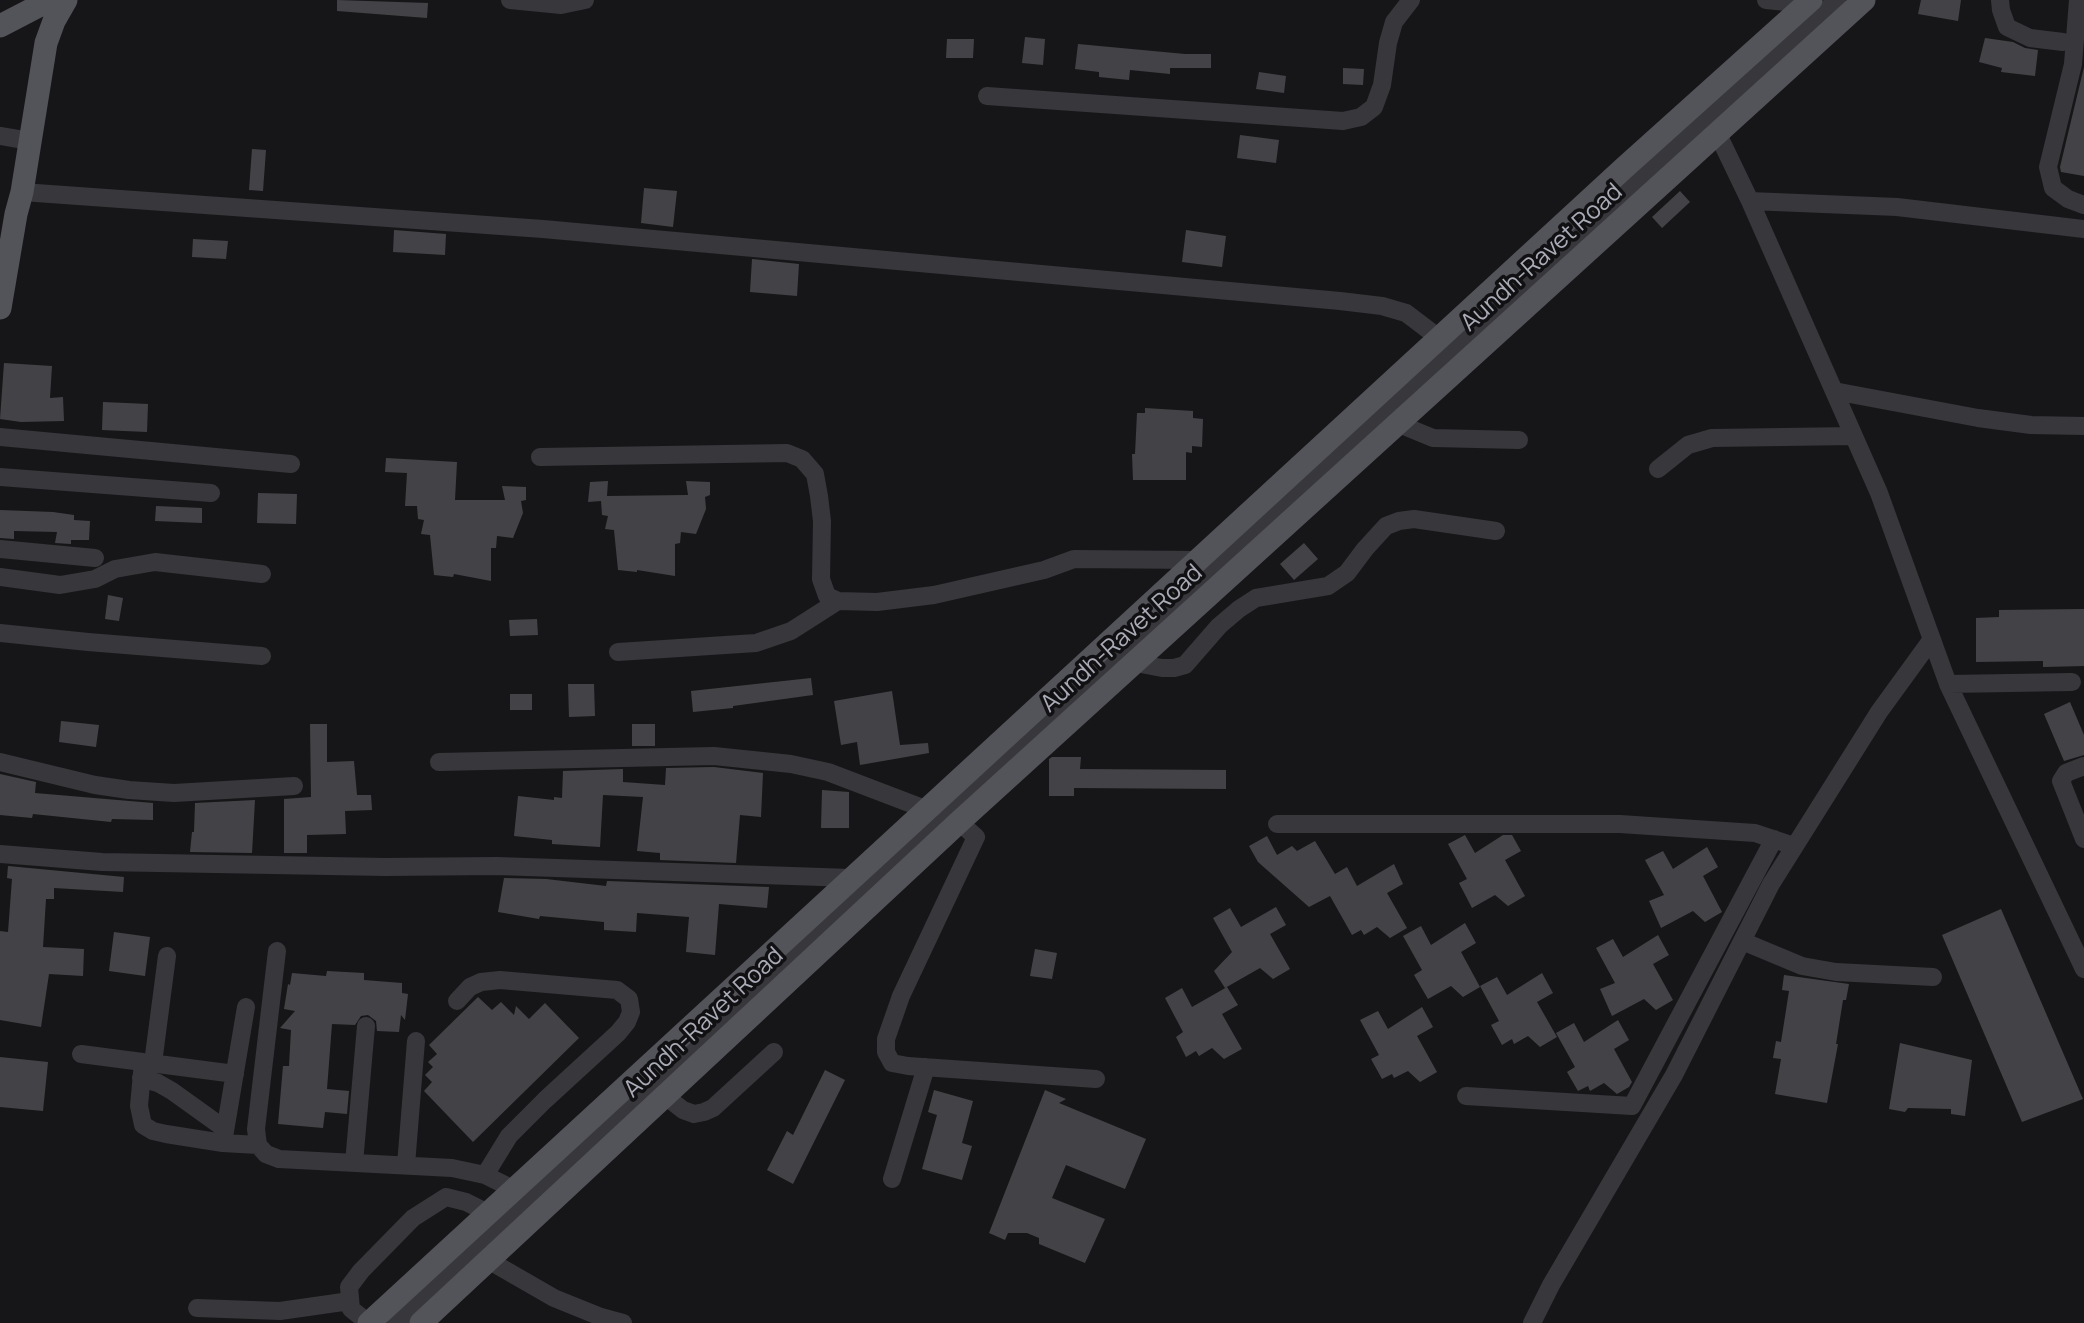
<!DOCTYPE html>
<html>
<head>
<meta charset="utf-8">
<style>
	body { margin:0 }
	canvas { display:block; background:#161517 }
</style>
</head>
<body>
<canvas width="2084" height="1323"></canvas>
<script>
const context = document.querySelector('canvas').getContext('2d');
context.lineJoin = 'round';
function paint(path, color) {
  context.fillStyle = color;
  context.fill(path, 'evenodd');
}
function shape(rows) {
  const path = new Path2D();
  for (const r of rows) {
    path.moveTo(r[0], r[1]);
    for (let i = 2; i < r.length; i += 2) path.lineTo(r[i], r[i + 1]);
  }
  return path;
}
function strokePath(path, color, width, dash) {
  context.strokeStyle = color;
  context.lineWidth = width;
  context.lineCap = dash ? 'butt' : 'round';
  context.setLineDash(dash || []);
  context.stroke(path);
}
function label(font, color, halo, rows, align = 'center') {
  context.font = font + ' Manrope,sans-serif';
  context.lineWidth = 7;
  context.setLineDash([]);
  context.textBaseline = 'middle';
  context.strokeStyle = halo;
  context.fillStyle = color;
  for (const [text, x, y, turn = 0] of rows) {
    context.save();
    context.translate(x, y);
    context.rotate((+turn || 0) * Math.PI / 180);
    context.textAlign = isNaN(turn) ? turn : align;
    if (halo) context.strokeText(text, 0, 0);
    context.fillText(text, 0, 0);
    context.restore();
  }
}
const building = shape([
	[337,0,428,3,427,18,337,11],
	[1921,0,1961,0,1958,21,1918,14],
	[1025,37,1045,39,1043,65,1022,63],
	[1985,38,2013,42,2025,48,2038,50,2035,76,2001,72,2002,68,1979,62],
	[947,39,974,39,973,58,946,58],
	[1078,44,1185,54,1211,54,1211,68,1170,68,1170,74,1130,70,1129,80,1099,77,1099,72,1075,69],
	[2084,67,2084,176,2061,172,2060,167],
	[1343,68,1364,69,1363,85,1343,84],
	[1259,72,1286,76,1284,93,1256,89],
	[1240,135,1279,140,1276,163,1237,158],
	[252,149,266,150,263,191,249,190],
	[644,188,677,191,673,227,641,223],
	[1680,191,1690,202,1662,228,1652,217],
	[394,230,446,234,445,255,393,252],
	[1186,230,1226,236,1222,267,1182,262],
	[193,239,228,241,226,259,192,257],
	[752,259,799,264,797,296,750,292],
	[4,363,52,366,50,398,63,397,64,421,21,422,0,419],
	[103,402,148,404,147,432,102,430],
	[1145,408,1193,411,1193,418,1203,419,1202,447,1192,446,1192,453,1186,452,1186,480,1133,480,1132,454,1135,454,1137,413,1145,413],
	[386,458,457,462,455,500,505,500,502,486,526,487,526,500,521,501,523,513,513,538,497,536,496,548,491,548,491,581,454,574,453,577,434,575,430,535,421,534,424,520,418,519,417,506,405,506,407,473,385,472],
	[608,481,607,496,688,495,686,481,710,482,710,495,705,497,706,509,696,534,681,532,680,543,675,544,675,576,637,570,637,572,618,570,614,530,605,529,608,516,602,515,601,501,588,502,590,482],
	[258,493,297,494,296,524,257,523],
	[156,506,202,508,202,523,155,521],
	[0,510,53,512,74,515,74,520,90,521,89,540,71,540,71,544,55,543,57,532,14,531,14,539,0,538],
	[1304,543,1318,559,1294,580,1280,564],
	[108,595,123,598,119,621,105,619],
	[2084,609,2084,666,2043,667,2043,661,1976,662,1976,618,1999,617,1999,610],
	[537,619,538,635,510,636,509,620],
	[811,678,813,695,733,706,733,708,693,712,691,691],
	[568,684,594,684,595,716,569,717],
	[892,691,900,745,928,743,929,753,860,765,857,742,841,745,834,701],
	[510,694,532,694,532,710,510,710],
	[2070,702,2084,735,2084,755,2064,761,2044,714],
	[61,721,99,725,96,747,59,742],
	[310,724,327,724,327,762,354,761,357,795,371,795,372,810,345,811,346,834,307,835,307,853,284,853,284,799,311,797],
	[632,724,655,724,655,746,632,746],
	[1052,757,1081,757,1080,769,1226,770,1226,789,1074,788,1074,796,1049,796,1049,759],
	[714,767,763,773,761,817,740,815,736,863,660,860,660,853,637,851,643,797,603,795,600,847,552,844,552,840,514,836,518,796,554,800,554,797,562,798,563,771,623,769,623,782,665,785,666,768],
	[0,774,36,782,35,793,153,803,153,820,112,819,111,822,33,814,32,818,0,815],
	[822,790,849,792,849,828,821,828],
	[255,800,252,853,190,852,192,832,194,832,195,803],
	[1465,835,1475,853,1503,835,1512,835,1521,851,1505,860,1525,896,1508,906,1495,895,1472,908,1459,883,1467,879,1448,844],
	[1267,836,1277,855,1292,846,1297,851,1315,841,1335,874,1347,867,1357,886,1394,864,1403,884,1387,893,1407,928,1390,938,1377,927,1364,935,1361,930,1352,935,1330,896,1309,907,1258,862,1249,846],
	[1707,847,1718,867,1703,876,1722,912,1705,922,1693,911,1661,928,1649,901,1664,895,1645,860,1663,851,1673,869],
	[8,866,124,877,123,892,54,888,54,899,46,899,43,947,84,949,83,976,49,974,41,1027,0,1020,0,931,8,932,12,879,7,878],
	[504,878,546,879,606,886,607,881,769,887,767,908,719,904,715,955,686,952,689,917,637,913,636,932,604,930,604,922,540,916,539,919,498,912],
	[1276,907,1286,925,1270,934,1290,969,1273,979,1260,968,1225,988,1214,971,1232,952,1213,918,1230,908,1241,927],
	[2001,909,2083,1099,2022,1122,1942,935],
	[1465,923,1476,943,1461,952,1480,987,1463,997,1451,986,1428,999,1414,975,1422,970,1403,936,1421,926,1431,945],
	[114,932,150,937,145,976,109,971],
	[1658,935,1669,955,1653,964,1673,1000,1656,1010,1644,999,1612,1016,1600,989,1615,983,1596,948,1613,939,1623,957],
	[1035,949,1057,953,1052,979,1030,976],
	[327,971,364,973,364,980,402,983,402,993,408,994,405,1020,401,1015,399,1032,377,1031,376,1021,368,1015,361,1016,355,1025,332,1024,327,1089,349,1091,347,1114,325,1112,323,1128,278,1124,283,1066,289,1066,291,1030,280,1028,295,1011,284,1009,288,984,290,985,292,973,326,976],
	[1542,973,1553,993,1537,1002,1557,1037,1540,1047,1528,1036,1514,1044,1512,1039,1502,1045,1491,1025,1499,1021,1480,986,1497,977,1507,995],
	[1784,975,1849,984,1846,1000,1843,1000,1836,1044,1838,1044,1827,1103,1775,1094,1781,1059,1773,1058,1776,1041,1781,1042,1789,991,1782,990],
	[1227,987,1238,1005,1222,1014,1242,1049,1224,1059,1212,1048,1199,1056,1196,1051,1186,1057,1176,1037,1183,1032,1165,998,1182,988,1192,1007],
	[478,997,492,1010,501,1002,514,1015,516,1006,529,1019,545,1003,579,1038,473,1142,424,1091,432,1082,425,1075,433,1067,428,1062,437,1054,429,1045],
	[1422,1007,1433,1027,1417,1036,1437,1072,1420,1082,1408,1071,1394,1078,1392,1074,1382,1079,1371,1059,1379,1055,1360,1020,1378,1011,1388,1029],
	[1618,1020,1629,1040,1614,1049,1632,1082,1629,1087,1617,1094,1604,1083,1590,1091,1588,1086,1578,1091,1567,1072,1575,1067,1556,1033,1574,1023,1584,1042],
	[1900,1043,1972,1060,1965,1116,1951,1114,1951,1109,1908,1108,1905,1112,1889,1109],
	[0,1057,48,1062,43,1111,0,1107],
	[825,1070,845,1080,793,1184,767,1170,787,1131,793,1135],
	[934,1090,973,1101,962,1143,972,1146,962,1180,922,1169,937,1115,928,1112],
	[1045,1090,1066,1099,1059,1103,1146,1139,1125,1189,1066,1165,1052,1198,1105,1219,1085,1263,1039,1244,1039,1238,1027,1233,1008,1233,1005,1240,989,1233]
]);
const minor = shape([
	[510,0,561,5,585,0],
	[1766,0,1807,4],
	[2000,0,2001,10,2007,27,2030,38,2063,42],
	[2078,0,2073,64,2048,167,2053,188,2068,199,2084,205],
	[987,96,1343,121,1361,117,1374,107,1382,85,1388,43,1394,22,1411,0],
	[1712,122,1750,201,1879,493,1948,684,2084,969],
	[0,136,30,141],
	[22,192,543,229,1340,301,1382,306,1406,313,1439,338],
	[1750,201,1897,207,2084,229],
	[1834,391,1978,418,2031,425,2084,426],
	[1399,424,1433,438,1519,440],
	[0,437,291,464],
	[540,457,787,453,802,459,815,474,819,496,822,521,821,579,827,596,838,601],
	[1658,469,1688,445,1712,438,1854,436],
	[0,477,211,493],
	[0,549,95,558],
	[0,577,60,585,95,579,115,569,155,562,262,574],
	[0,633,88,642,262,656],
	[618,652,756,643,791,631,838,601,877,602,934,595,1044,570,1074,559,1198,560],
	[1136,663,1162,668,1174,668,1185,665,1219,626,1239,609,1256,598,1328,586,1347,573,1365,549,1386,526,1399,521,1414,519,1496,531],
	[1948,684,2072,682],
	[0,762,95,785,129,790,174,793,294,786],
	[439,762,714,756,791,764,828,772,959,822,976,837,901,996,886,1039,886,1052,892,1063,908,1066,1096,1079],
	[2084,766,2066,773,2061,781,2084,839],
	[1277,824,1620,824,1755,833,1794,846],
	[0,854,102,862,385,867,497,866,851,878],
	[1742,941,1802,966,1836,972,1933,977],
	[277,951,256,1129,258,1145,266,1154,279,1159,452,1168,485,1175,515,1190],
	[457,1001,470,987,481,982,500,980,617,990,629,999,631,1012,627,1022,618,1033,545,1100,509,1136,485,1175],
	[81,1054,235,1074],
	[143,1062,139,1106,143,1125,153,1131,166,1134,223,1143,258,1145],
	[153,1063,167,956],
	[141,1078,158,1083,172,1091,225,1129],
	[664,1095,683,1110,694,1114,704,1112,713,1108,774,1052],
	[1466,1096,1632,1106,1774,839],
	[223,1143,246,1007],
	[354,1163,366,1026],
	[406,1165,416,1041],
	[892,1179,926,1067],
	[488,1260,554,1298,601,1317,623,1323],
	[197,1308,280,1311,350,1301],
	[369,1323,351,1309,349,1287,361,1271,413,1218,446,1197,466,1202,490,1214],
	[396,1323,935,823,1837,0],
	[1532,1323,1551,1285,1674,1075,1771,884,1879,712,1932,639]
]);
const major = shape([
	[0,26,50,0],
	[0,308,16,214,22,192,46,43,54,21,66,0],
	[369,1323,1624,168,1811,0],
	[421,1323,959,822,1864,0]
]);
const streetNames = [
	["Aundh-Ravet Road",1542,258,-42],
	["Aundh-Ravet Road",1122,639,-42],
	["Aundh-Ravet Road",704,1023,-43]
];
paint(building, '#434347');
strokePath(minor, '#37373c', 18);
strokePath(major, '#53545a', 23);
label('24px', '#a9abb6', '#111012', streetNames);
</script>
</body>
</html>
